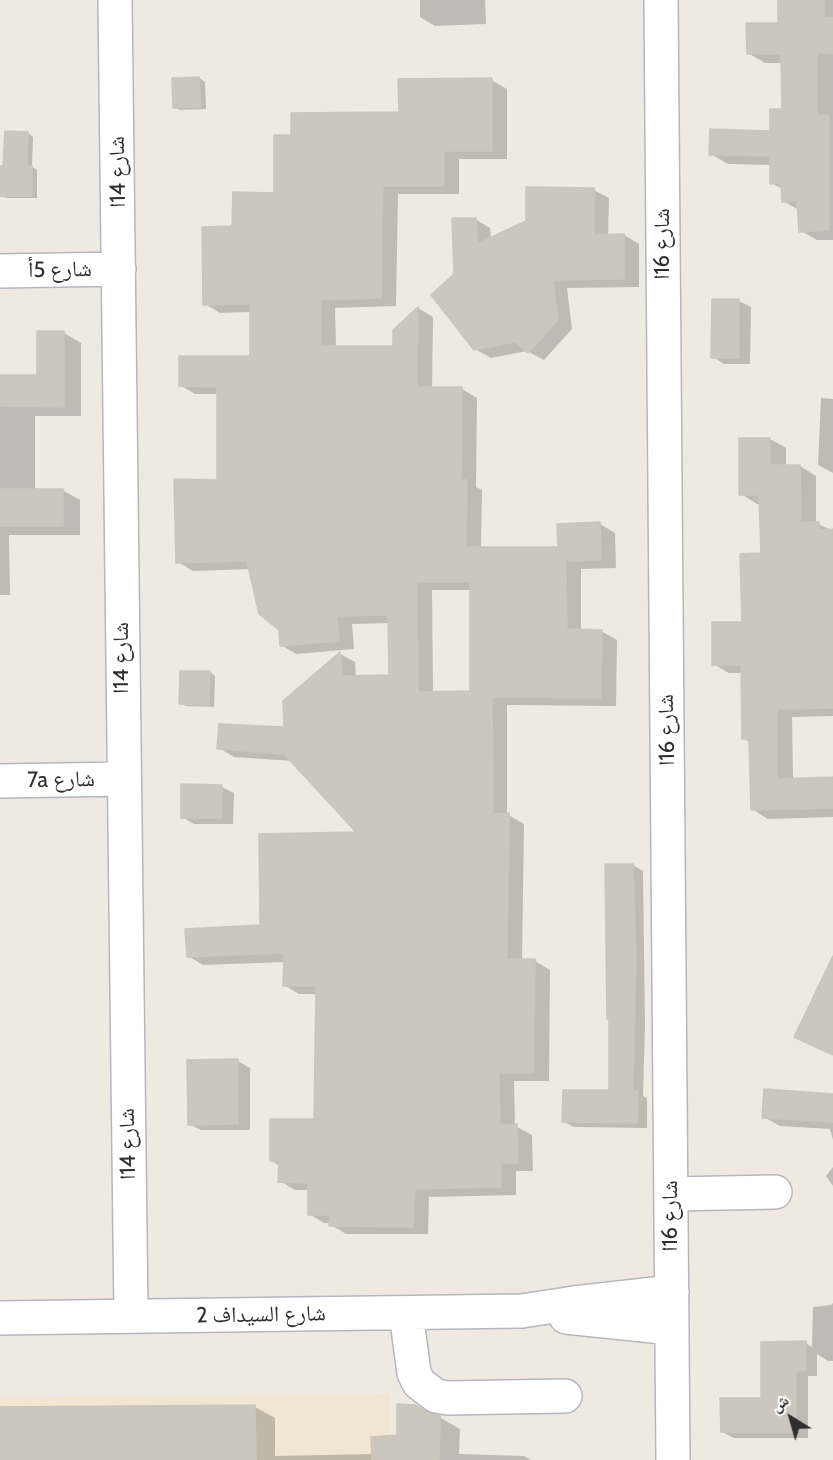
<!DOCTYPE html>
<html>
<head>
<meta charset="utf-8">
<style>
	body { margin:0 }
	#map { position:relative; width:833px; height:1460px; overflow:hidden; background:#efe9e1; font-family:Cabin,"Noto Naskh Arabic",sans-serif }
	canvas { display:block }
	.north { position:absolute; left:761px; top:1388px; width:60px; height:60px; -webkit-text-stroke:4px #fff; paint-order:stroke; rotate:323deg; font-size:16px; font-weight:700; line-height:24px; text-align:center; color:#2e2e2e }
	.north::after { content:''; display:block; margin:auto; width:21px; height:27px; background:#2e2e2e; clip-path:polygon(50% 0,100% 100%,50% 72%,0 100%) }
</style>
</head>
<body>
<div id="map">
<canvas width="833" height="1460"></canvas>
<div class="north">ش</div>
</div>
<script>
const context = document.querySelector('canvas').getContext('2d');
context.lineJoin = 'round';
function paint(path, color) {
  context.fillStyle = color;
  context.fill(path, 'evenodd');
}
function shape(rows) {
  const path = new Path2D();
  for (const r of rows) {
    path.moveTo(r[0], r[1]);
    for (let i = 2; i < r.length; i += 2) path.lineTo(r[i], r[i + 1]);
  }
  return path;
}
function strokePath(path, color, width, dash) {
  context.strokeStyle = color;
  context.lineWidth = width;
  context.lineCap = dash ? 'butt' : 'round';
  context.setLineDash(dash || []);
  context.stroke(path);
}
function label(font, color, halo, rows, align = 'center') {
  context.font = font + ' Cabin,"Noto Naskh Arabic",sans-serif';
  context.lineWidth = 5;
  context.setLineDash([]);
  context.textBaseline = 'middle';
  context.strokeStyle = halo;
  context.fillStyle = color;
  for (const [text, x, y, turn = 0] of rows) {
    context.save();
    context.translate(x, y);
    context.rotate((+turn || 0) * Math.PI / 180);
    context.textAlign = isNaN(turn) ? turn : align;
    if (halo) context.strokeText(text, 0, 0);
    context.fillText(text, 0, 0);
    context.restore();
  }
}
const education = shape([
	[390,1394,391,1460,0,1460,0,1398]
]);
const shadow = shape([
	[420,0,485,0,486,24,435,26,420,17],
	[780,0,833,0,833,240,817,240,801,231,799,210,783,201,783,189,771,183,771,165,728,164,711,154,771,133,783,111,782,63,765,63,748,53,780,25],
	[199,78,205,82,206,109,180,110,174,107],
	[491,80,507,89,507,159,459,159,459,194,398,194,396,306,335,308,336,347,394,347,394,331,418,308,433,317,432,389,462,389,477,398,476,487,482,490,481,548,559,548,600,524,615,533,616,568,581,569,581,631,601,631,617,640,616,706,507,705,507,814,524,824,522,961,535,961,550,970,549,1081,514,1081,515,1126,532,1135,533,1171,516,1171,516,1195,429,1197,428,1234,346,1234,331,1225,331,1223,324,1223,309,1214,309,1190,295,1190,280,1181,280,1166,271,1160,316,1121,317,994,299,994,284,985,285,962,203,965,188,956,261,927,359,834,293,761,234,757,219,748,285,728,340,654,355,662,356,677,390,676,390,623,352,624,354,649,296,654,281,645,280,629,250,569,193,571,178,562,218,481,219,394,195,394,180,385,251,358,251,312,220,313,205,304,233,227,275,194,293,137,400,113],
	[432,590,472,590,472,692,433,693],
	[7,132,28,133,33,137,32,167,37,170,37,198,6,198,0,195,5,167],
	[594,190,609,198,608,236,624,235,639,244,639,287,567,288,572,329,544,360,527,351,491,358,475,349,455,275,475,219,490,228,491,239],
	[713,301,739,301,751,307,750,364,724,364,713,357],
	[64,333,81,343,81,416,35,416,35,490,62,490,80,500,80,535,9,535,10,595,0,595,0,376,38,376],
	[821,398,833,399,833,473,818,465],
	[770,439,786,448,786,466,800,466,816,476,816,523,833,531,833,716,792,717,793,780,833,779,833,817,768,819,752,809,751,743,744,739,743,673,729,673,713,664,744,623,763,555,761,504,757,504,741,494],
	[210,672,215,676,214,707,186,706,180,703],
	[222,787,234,793,233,824,194,824,182,817],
	[633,865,643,871,645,1025,643,1096,647,1098,647,1128,574,1127,564,1122,610,1092],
	[238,1061,250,1068,250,1130,201,1130,189,1124,189,1062],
	[833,1095,833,1140,830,1129,780,1126,764,1117],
	[833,1167,833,1186,826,1176],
	[833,1303,833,1361,828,1361,817,1354,817,1376,808,1376,808,1438,734,1438,722,1432,763,1400,805,1343,812,1347,813,1307,831,1305],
	[255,1407,275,1418,275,1456,373,1454,430,1414,439,1417,460,1429,459,1454,524,1456,531,1460,0,1460,0,1409]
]);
const building = shape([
	[778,0,824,0,824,18,833,18,833,53,817,53,817,115,829,115,829,230,799,232,797,201,782,202,781,183,770,184,770,156,709,155,710,129,770,131,770,109,782,109,781,54,747,54,746,23,778,23,778,0],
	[199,77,201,107,173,108,172,78,199,77],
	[492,78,492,151,444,151,444,186,383,186,381,298,321,300,321,346,393,346,393,330,418,307,417,387,462,387,461,480,467,480,466,547,558,547,557,524,600,522,601,560,566,561,567,629,602,630,601,698,492,697,493,814,509,813,507,959,535,959,534,1073,499,1073,500,1125,517,1124,518,1163,501,1163,501,1187,415,1189,413,1227,329,1226,330,1215,308,1215,308,1183,278,1182,279,1161,270,1161,270,1119,314,1119,316,986,283,986,284,953,187,957,185,929,260,925,259,834,356,832,284,754,217,749,219,724,284,727,283,701,340,652,342,676,389,675,388,615,337,616,339,641,280,646,279,630,259,614,247,561,176,563,174,479,217,480,217,387,179,386,179,356,250,356,250,304,203,305,202,227,232,226,233,192,274,193,274,135,291,135,291,113,399,112,398,79,492,78],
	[417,582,470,582,470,691,418,692,417,582],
	[5,131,28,132,27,166,32,166,32,196,0,196,0,166,3,166,5,131],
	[526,187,594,188,594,235,624,234,624,279,553,280,558,320,528,353,515,342,474,350,431,295,454,274,452,218,476,218,477,244,526,221,526,187],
	[712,299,739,299,739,358,711,358,712,299],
	[37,331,64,331,64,407,0,406,0,375,37,375,37,331],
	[739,438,770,438,770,465,800,465,801,522,819,522,819,530,833,529,833,708,777,709,777,779,833,777,833,808,751,810,749,739,742,739,741,665,712,665,712,622,742,622,740,554,761,553,759,495,739,495,739,438],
	[0,489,63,489,63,526,0,526,0,489],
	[180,671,210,671,209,705,179,704,180,671],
	[181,784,222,785,222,818,181,818,181,784],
	[605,864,633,864,636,953,633,1091,638,1091,637,1123,562,1122,563,1090,609,1090,609,1019,607,1019,605,864],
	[833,956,833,1055,794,1037,833,956],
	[238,1059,238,1124,188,1125,187,1060,238,1059],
	[764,1089,833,1094,833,1122,762,1118,764,1089],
	[806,1341,806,1370,796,1371,796,1432,721,1432,720,1398,761,1398,761,1342,806,1341],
	[397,1404,416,1405,425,1411,440,1416,439,1460,372,1460,371,1437,397,1435,397,1404],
	[255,1405,256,1460,0,1460,0,1407,255,1405]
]);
const minor = shape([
	[115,0,131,1316],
	[661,0,673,1460],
	[0,271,119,269],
	[0,781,123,779],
	[671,1194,775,1192],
	[406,1313,414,1373,419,1383,436,1396,448,1398,565,1396],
	[566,1317,672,1328],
	[0,1318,522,1311,574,1303,672,1292]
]);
const streetNames = [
	["شارع 14ا",118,172,-91],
	["شارع 16ا",663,244,-90],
	["شارع 5أ",60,270,-1],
	["شارع 14ا",122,658,-90],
	["شارع 16ا",667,730,-91],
	["7a شارع",61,780,-1],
	["شارع 14ا",128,1144,-91],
	["شارع 16ا",671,1216,-90],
	["شارع السيداف 2",261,1315,-1]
];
paint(education, '#f0e6d1');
paint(shadow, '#0003');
paint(building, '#cbc7bf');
strokePath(building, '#cbc5ba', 1.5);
strokePath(minor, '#b4b7c1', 36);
strokePath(minor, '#fff', 33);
label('22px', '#2e2e2e', '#fff', streetNames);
</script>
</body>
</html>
